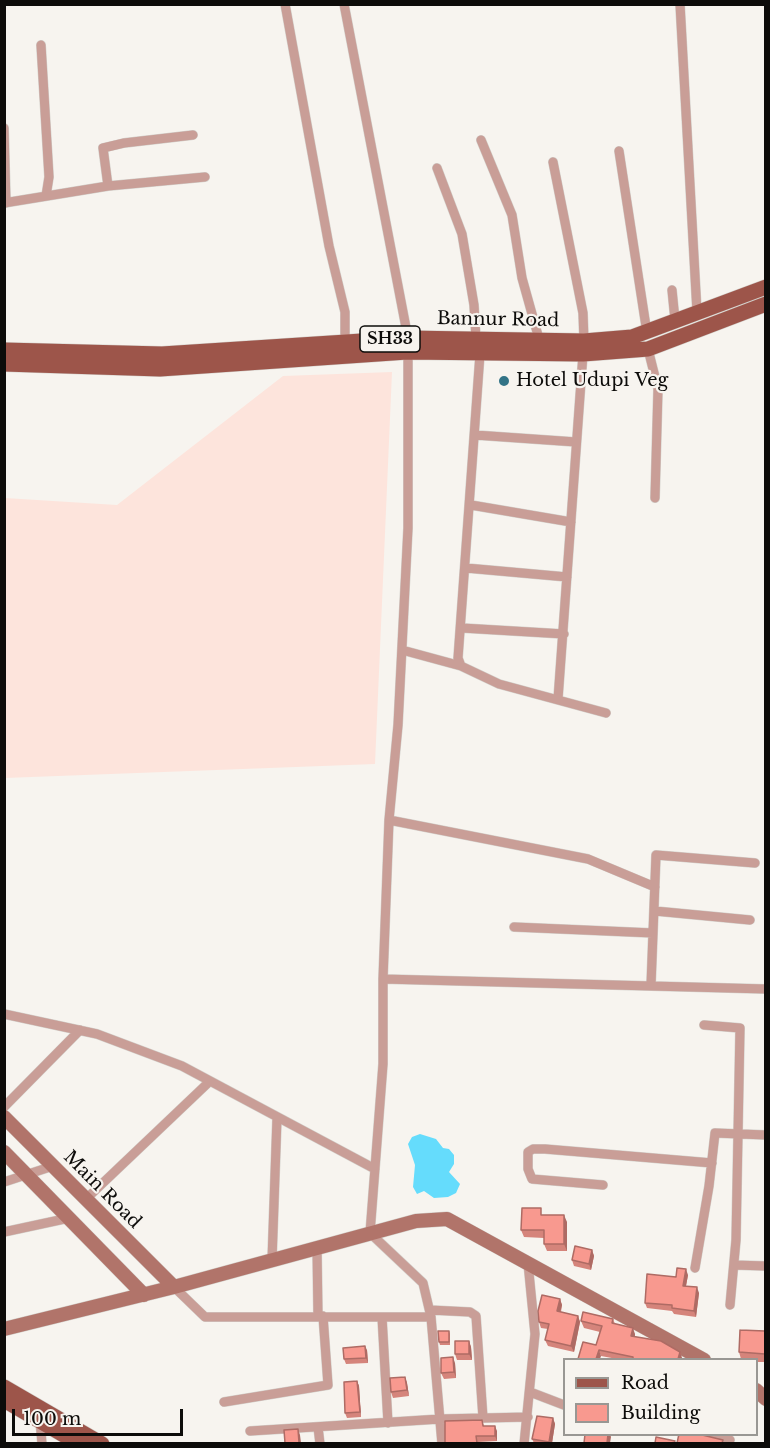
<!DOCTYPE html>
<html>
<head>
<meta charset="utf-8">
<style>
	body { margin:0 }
	#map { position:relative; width:770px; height:1448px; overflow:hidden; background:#f7f4ef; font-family:"Libre Baskerville",serif }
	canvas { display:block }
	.frame { position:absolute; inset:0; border:6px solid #0d0c0a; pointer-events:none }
	.legend { position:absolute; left:563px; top:1358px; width:195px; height:78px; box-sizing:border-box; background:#f7f4ef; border:2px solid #999793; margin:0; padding:8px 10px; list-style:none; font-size:18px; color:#0d0c0a }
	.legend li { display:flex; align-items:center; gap:12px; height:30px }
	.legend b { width:30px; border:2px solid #999793 }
	.scale { position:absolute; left:12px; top:1409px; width:171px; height:27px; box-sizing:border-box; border:3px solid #0d0c0a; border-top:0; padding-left:8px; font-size:18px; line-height:21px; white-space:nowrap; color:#0d0c0a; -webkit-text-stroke:4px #f7f4ef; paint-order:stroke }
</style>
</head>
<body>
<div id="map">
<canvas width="770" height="1448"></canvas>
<div class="frame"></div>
<ul class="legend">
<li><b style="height:8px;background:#9d554a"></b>Road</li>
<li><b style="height:16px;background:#f8998f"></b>Building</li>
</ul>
<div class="scale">100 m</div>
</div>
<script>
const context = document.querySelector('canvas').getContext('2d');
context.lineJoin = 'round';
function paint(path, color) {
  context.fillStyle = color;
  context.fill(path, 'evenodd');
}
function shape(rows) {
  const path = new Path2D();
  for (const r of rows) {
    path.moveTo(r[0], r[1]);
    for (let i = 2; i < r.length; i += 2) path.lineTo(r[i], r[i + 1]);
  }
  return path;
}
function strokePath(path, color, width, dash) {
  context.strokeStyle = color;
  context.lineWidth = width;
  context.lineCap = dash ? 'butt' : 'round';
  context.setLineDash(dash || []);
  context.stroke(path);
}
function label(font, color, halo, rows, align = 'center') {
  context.font = font + ' "Libre Baskerville",serif';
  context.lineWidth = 4.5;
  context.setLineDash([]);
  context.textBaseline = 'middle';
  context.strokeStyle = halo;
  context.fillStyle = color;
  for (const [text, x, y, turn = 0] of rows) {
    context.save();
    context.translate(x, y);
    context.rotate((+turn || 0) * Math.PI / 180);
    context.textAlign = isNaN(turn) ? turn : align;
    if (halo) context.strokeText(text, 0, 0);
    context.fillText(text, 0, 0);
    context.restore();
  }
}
const industrial = shape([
	[392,372,375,764,5,778,5,498,117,505,283,376]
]);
const water = shape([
	[420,1134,436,1139,443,1148,449,1149,454,1155,454,1164,449,1172,460,1184,456,1193,448,1197,434,1198,424,1191,417,1194,413,1187,415,1165,408,1144,412,1137]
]);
const street = shape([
	[285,4,329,246,345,312,345,342],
	[344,4,408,338,408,528,398,725,389,820,383,979,383,1064,370,1233,423,1283,431,1317,442,1444],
	[680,4,697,312],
	[41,45,49,177,46,196],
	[4,128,6,203],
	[481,140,512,215,522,278,539,339],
	[619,151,647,333],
	[553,162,583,313,584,341],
	[437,168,462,234,474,305,476,339],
	[108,186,205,177],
	[4,203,108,186,103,148,124,143,193,135],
	[672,290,675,320],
	[648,349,658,389,655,498],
	[480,354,458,658,461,666,499,684,606,713],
	[475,435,576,442],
	[471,505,571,522],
	[466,568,567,577],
	[462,628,564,634],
	[402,650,461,666],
	[558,699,583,354],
	[389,820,588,859,655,887],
	[655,911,750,920],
	[514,927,653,933],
	[383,979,766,989],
	[651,985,656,855,755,863],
	[4,1014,97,1034,182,1066,375,1169],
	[704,1025,740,1028,736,1240,730,1305],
	[4,1107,80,1030],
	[4,1182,53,1166],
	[603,1185,532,1179,528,1169,528,1152,533,1149,545,1149,712,1163],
	[86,1199,209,1082],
	[4,1232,69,1218],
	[317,1248,318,1316],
	[272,1260,277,1118],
	[734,1265,766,1266],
	[695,1268,709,1186,715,1133,766,1135],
	[174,1287,205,1317,431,1317],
	[430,1310,470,1312,476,1316,483,1418],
	[382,1317,388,1423],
	[530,1392,564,1405],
	[224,1402,328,1385,323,1316],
	[40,1420,42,1444],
	[318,1427,320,1444],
	[250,1431,440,1419,528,1417],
	[702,1434,730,1440],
	[524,1444,535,1334,528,1263]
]);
const secondary = shape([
	[4,1117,174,1287],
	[4,1152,144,1295],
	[4,1329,174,1287,416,1221,447,1219,704,1360],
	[756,1390,766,1399]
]);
const primary = shape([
	[4,350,162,354,408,338,584,341,632,337,766,287],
	[4,364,160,369,407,352,583,354,648,349,766,304],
	[4,1387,102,1444],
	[4,1400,79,1444]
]);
const wall = shape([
	[544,1215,567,1222,567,1251,547,1251,544,1244,544,1238,524,1237,521,1230],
	[592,1250,594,1256,591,1270,574,1266,572,1260],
	[688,1275,686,1286,699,1293,696,1317,674,1314,672,1311,647,1308,645,1303,676,1277],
	[560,1299,562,1305,561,1312,578,1316,580,1322,574,1352,548,1346,545,1340,548,1329,541,1328,539,1322],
	[613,1319,615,1324,635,1334,635,1337,680,1352,682,1359,617,1359,601,1356,596,1345,600,1332,584,1328,581,1321],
	[449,1331,450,1334,450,1345,440,1345,439,1342],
	[765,1331,765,1362,756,1362,756,1359,741,1359,739,1352],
	[469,1341,471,1347,472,1360,457,1360,455,1354],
	[367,1350,368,1363,346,1364,344,1359],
	[455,1363,456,1378,444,1379,441,1373],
	[405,1377,407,1383,409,1396,393,1398,391,1392],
	[357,1381,359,1386,361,1417,347,1418,345,1413],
	[553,1418,555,1424,552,1443,534,1443,532,1439],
	[482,1420,484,1426,497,1431,497,1441,478,1442,478,1443,445,1443]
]);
const shadedWall = shape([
	[564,1215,567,1222,567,1251,564,1244],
	[592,1250,594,1256,591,1270,589,1264],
	[686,1269,688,1275,685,1291,683,1286],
	[697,1287,699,1293,696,1317,694,1311],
	[560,1299,562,1305,559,1317,557,1311],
	[578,1316,580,1322,574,1352,571,1346],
	[633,1328,635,1334,634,1343,631,1336],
	[469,1341,471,1347,472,1360,469,1354],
	[365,1346,367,1350,368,1363,366,1358],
	[599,1350,601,1356,600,1359,596,1359],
	[680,1352,682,1358,682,1359,678,1359],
	[453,1357,455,1363,456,1378,454,1372],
	[405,1377,407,1383,409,1396,407,1390],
	[357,1381,359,1386,361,1417,360,1412],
	[553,1418,555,1424,552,1443,549,1443],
	[495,1426,497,1431,497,1441,495,1436],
	[298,1429,300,1435,301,1443,299,1443],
	[608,1434,610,1434,611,1437,610,1443,607,1443]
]);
const building = shape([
	[522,1208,541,1208,541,1215,564,1215,564,1244,544,1244,544,1230,521,1230,522,1208],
	[575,1246,592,1250,589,1264,572,1260,575,1246],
	[677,1268,686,1269,683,1286,697,1287,694,1311,672,1308,672,1305,645,1303,647,1274,676,1277,677,1268],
	[542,1295,560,1299,557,1311,578,1316,571,1346,545,1340,549,1324,539,1322,538,1311,542,1295],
	[583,1312,613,1319,612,1323,633,1328,631,1336,661,1341,680,1352,678,1359,682,1359,633,1359,633,1357,599,1350,596,1359,578,1359,583,1342,596,1345,602,1326,581,1321,583,1312],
	[740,1330,765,1331,765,1354,739,1352,740,1330],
	[438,1331,449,1331,449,1342,439,1342,438,1331],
	[455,1341,469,1341,469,1354,455,1354,455,1341],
	[365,1346,366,1358,344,1359,343,1348,365,1346],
	[453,1357,454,1372,441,1373,441,1358,453,1357],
	[405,1377,407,1390,391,1392,390,1378,405,1377],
	[357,1381,360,1412,345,1413,344,1382,357,1381],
	[537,1416,553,1418,549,1442,532,1439,537,1416],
	[482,1420,483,1426,495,1426,495,1436,476,1436,477,1443,445,1443,445,1421,482,1420],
	[298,1429,299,1443,285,1443,284,1430,298,1429],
	[585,1434,608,1434,607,1443,584,1443,585,1434],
	[679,1434,698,1434,723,1440,722,1443,677,1443,679,1434],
	[656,1437,675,1441,674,1443,655,1443,656,1437]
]);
const markers = [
	[504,381,6,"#327386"]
];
const shields = [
	[390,339,60]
];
const shieldNames = [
	["SH33",390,339]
];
const streetNames = [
	["Bannur Road",498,320,1],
	["Main Road",102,1190,45]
];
const poiNames = [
	["Hotel Udupi Veg",516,381]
];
paint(industrial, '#fde4dc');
paint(water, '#65dcfc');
strokePath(street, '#d2cfca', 10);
strokePath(secondary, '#d2cfca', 15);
strokePath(primary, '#d2cfca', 16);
strokePath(street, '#c99e97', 9);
strokePath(secondary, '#b1746a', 14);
strokePath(primary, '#9d554a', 15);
paint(wall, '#d5847b');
paint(shadedWall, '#ae6b64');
paint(building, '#f8998f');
strokePath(building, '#ae6b64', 1.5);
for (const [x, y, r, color] of markers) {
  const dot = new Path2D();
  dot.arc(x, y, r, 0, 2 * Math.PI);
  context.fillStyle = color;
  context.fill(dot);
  strokePath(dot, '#f7f4ef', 2);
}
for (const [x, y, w] of shields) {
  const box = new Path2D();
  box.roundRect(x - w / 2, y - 13, w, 26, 4.5);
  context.fillStyle = '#f7f4ef';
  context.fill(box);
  strokePath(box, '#0d0c0a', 1.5);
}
label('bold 16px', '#0d0c0a', null, shieldNames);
label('18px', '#0d0c0a', '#f7f4ef', streetNames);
label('18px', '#0d0c0a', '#f7f4ef', poiNames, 'left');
</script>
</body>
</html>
